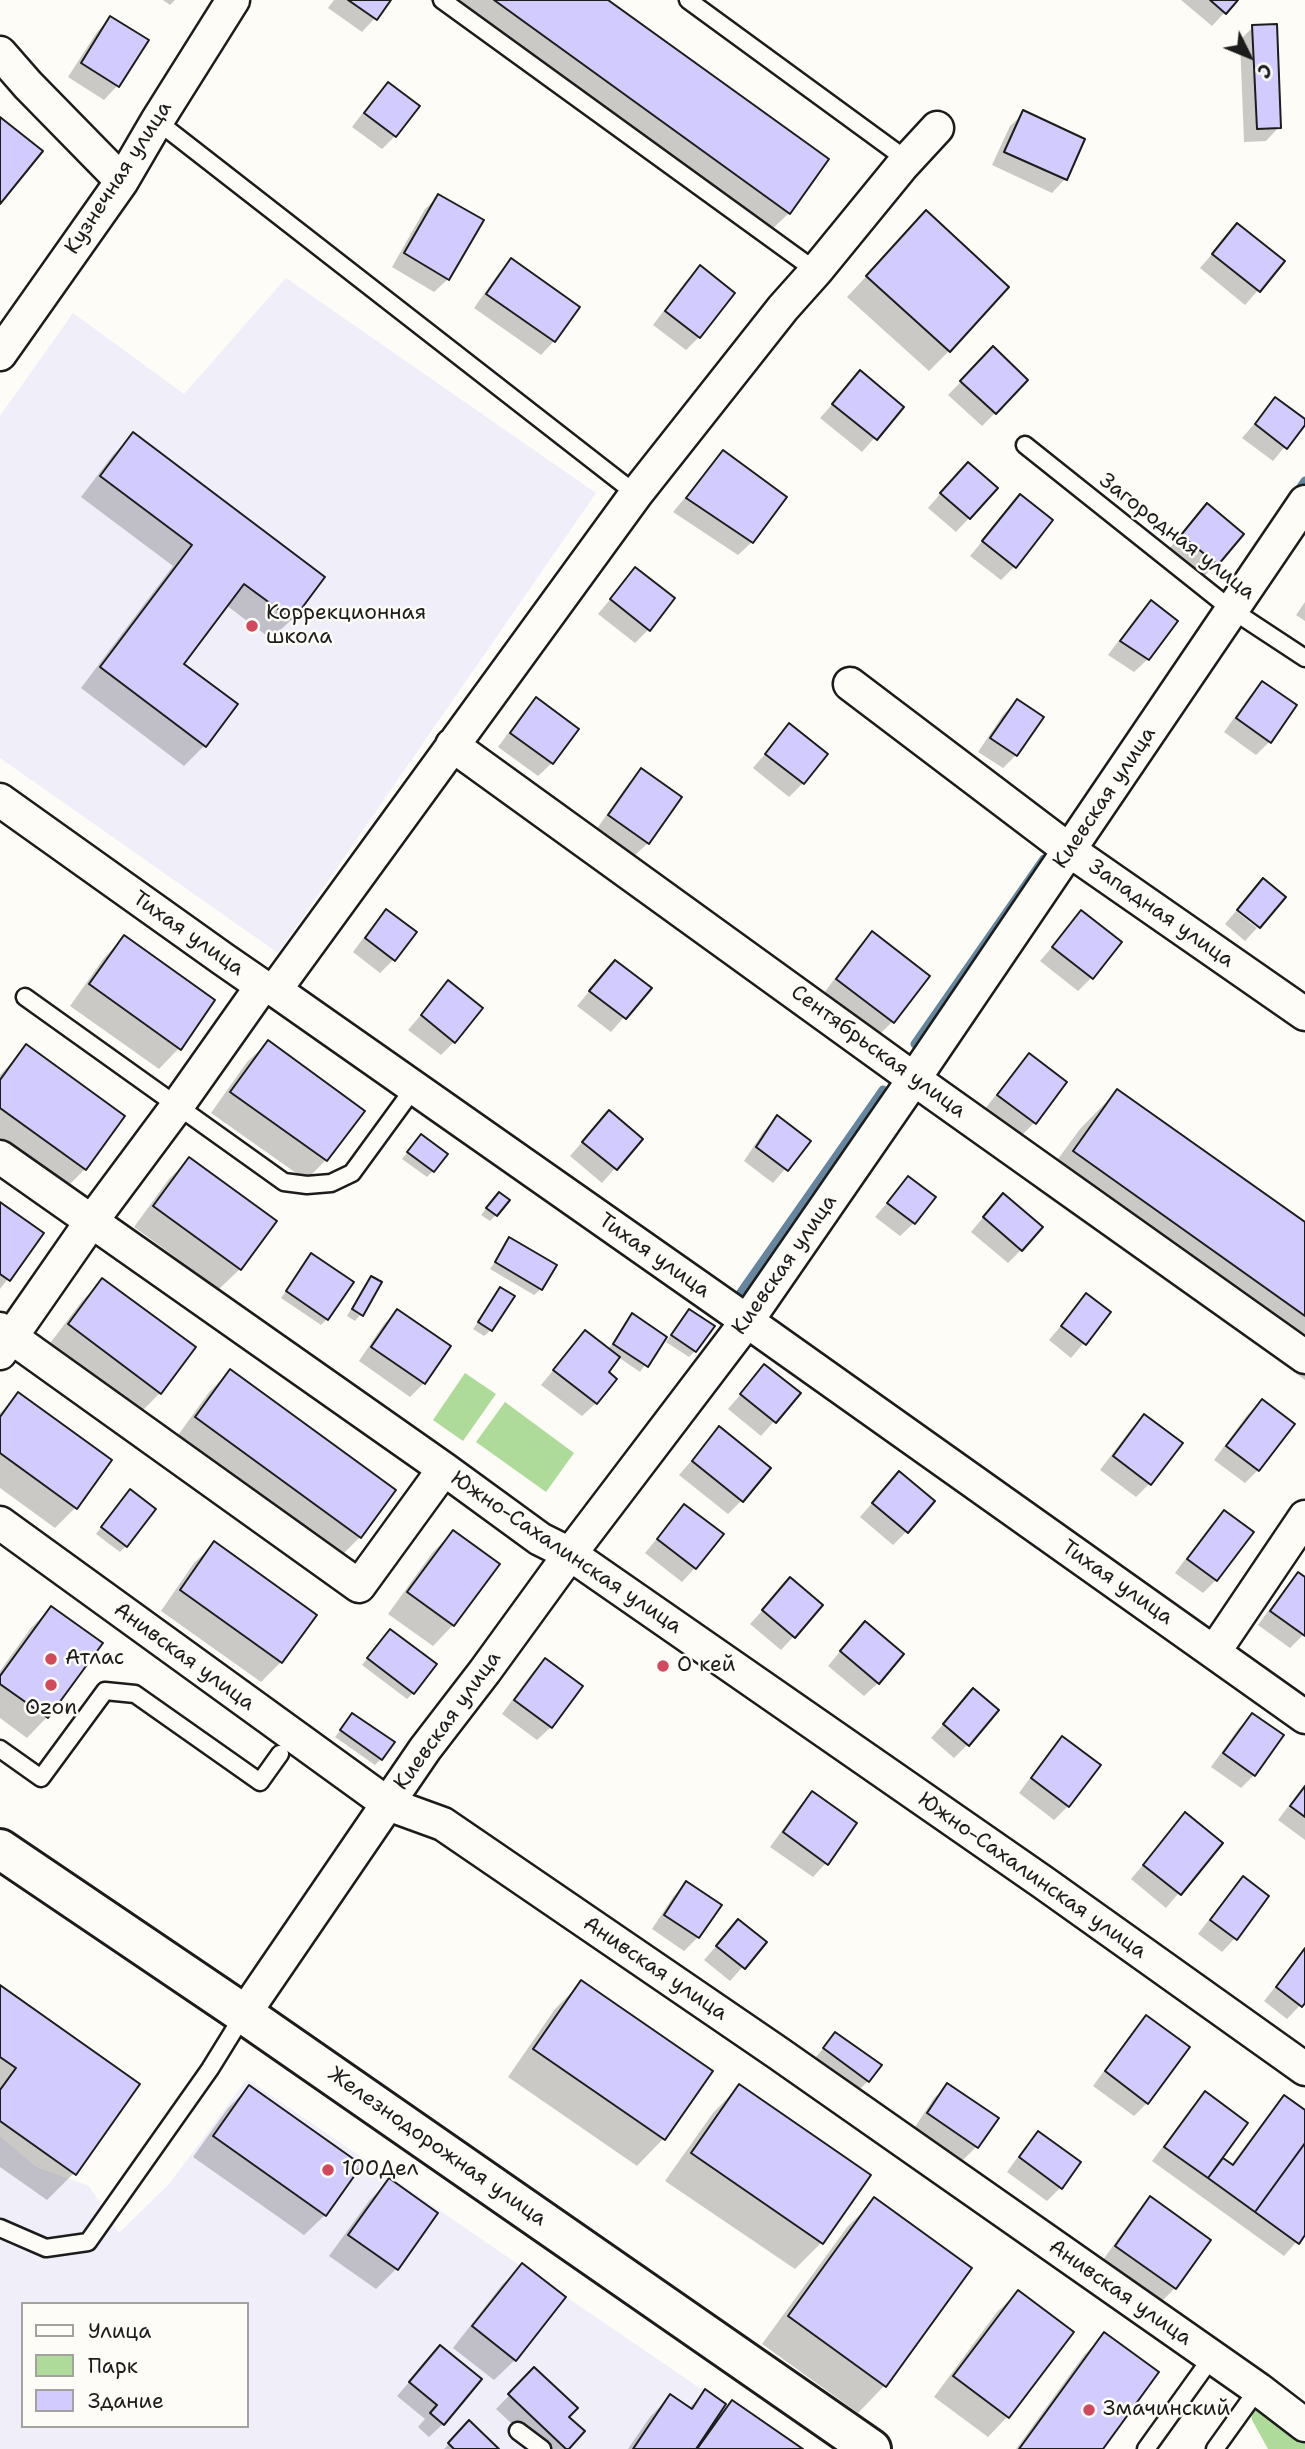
<!DOCTYPE html>
<html>
<head>
<meta charset="utf-8">
<style>
	body { margin:0 }
	#map { position:relative; width:1305px; height:2449px; overflow:hidden; background:#fdfcf7; font-family:"Shantell Sans",sans-serif }
	canvas { display:block }
	.legend { position:absolute; left:21px; top:2302px; width:228px; height:126px; box-sizing:border-box; background:#fdfcf7; border:2px solid #a3a29f; margin:0; padding:9px 12px; list-style:none; font-size:21px; color:#1c1c1c }
	.legend li { display:flex; align-items:center; gap:14px; height:35px }
	.legend b { width:35px; border:2px solid #a3a29f }
	.north { position:absolute; left:1214px; top:21px; width:70px; height:70px; -webkit-text-stroke:5px #fdfcf7; paint-order:stroke; rotate:133deg; font-size:19px; font-weight:700; line-height:28px; text-align:center; color:#1c1c1c }
	.north::after { content:''; display:block; margin:auto; width:24px; height:32px; background:#1c1c1c; clip-path:polygon(50% 0,100% 100%,50% 72%,0 100%) }
</style>
</head>
<body>
<div id="map">
<canvas width="1305" height="2449"></canvas>
<ul class="legend">
<li><b style="height:9px;background:#fdfcf7"></b>Улица</li>
<li><b style="height:19px;background:#aedb99"></b>Парк</li>
<li><b style="height:19px;background:#d2ccfe"></b>Здание</li>
</ul>
<div class="north">С</div>
</div>
<script>
const context = document.querySelector('canvas').getContext('2d');
context.lineJoin = 'round';
function paint(path, color) {
  context.fillStyle = color;
  context.fill(path, 'evenodd');
}
function shape(rows) {
  const path = new Path2D();
  for (const r of rows) {
    path.moveTo(r[0], r[1]);
    for (let i = 2; i < r.length; i += 2) path.lineTo(r[i], r[i + 1]);
  }
  return path;
}
function strokePath(path, color, width, dash) {
  context.strokeStyle = color;
  context.lineWidth = width;
  context.lineCap = dash ? 'butt' : 'round';
  context.setLineDash(dash || []);
  context.stroke(path);
}
function label(font, color, halo, rows, align = 'center') {
  context.font = font + ' "Shantell Sans",sans-serif';
  context.lineWidth = 5;
  context.setLineDash([]);
  context.textBaseline = 'middle';
  context.strokeStyle = halo;
  context.fillStyle = color;
  for (const [text, x, y, turn = 0] of rows) {
    context.save();
    context.translate(x, y);
    context.rotate((+turn || 0) * Math.PI / 180);
    context.textAlign = isNaN(turn) ? turn : align;
    if (halo) context.strokeText(text, 0, 0);
    context.fillText(text, 0, 0);
    context.restore();
  }
}
const built = shape([
	[286,278,596,493,278,953,0,758,0,416,73,313,184,394],
	[247,2079,789,2449,0,2449,0,2136,36,2167,89,2186,119,2233,170,2183],
	[23,2304,247,2304,247,2426,23,2426]
]);
const green = shape([
	[465,1373,496,1394,463,1441,433,1420],
	[505,1402,574,1453,546,1492,476,1442],
	[1256,2407,1305,2436,1305,2449,1268,2449,1252,2420,1251,2412]
]);
const shadow = shape([
	[163,0,175,0,170,5],
	[334,0,388,0,375,18,362,32,328,8],
	[430,0,605,0,789,213,762,239],
	[1181,0,1236,0,1212,26],
	[110,18,146,41,117,86,104,100,68,77,97,32],
	[1253,27,1279,127,1266,141,1244,142,1240,40],
	[388,84,395,136,382,149,352,127,374,98],
	[1024,113,1083,140,1065,179,1052,193,992,165,1010,126],
	[439,196,448,279,434,292,392,267,425,209],
	[926,212,949,351,929,371,847,297],
	[1237,225,1283,262,1245,305,1200,268],
	[511,260,554,341,541,355,474,308,498,274],
	[700,268,699,337,686,350,653,325,686,281],
	[993,349,995,413,982,426,948,395],
	[860,373,902,407,862,452,820,418],
	[1276,399,1305,422,1273,461,1242,438],
	[133,435,323,577,292,619,271,639,226,605,182,664,205,745,184,766,81,688,173,566,81,497,113,455],
	[723,452,752,542,738,555,673,512],
	[954,478,969,518,956,532,928,508],
	[1020,496,1014,567,1001,580,970,556],
	[1194,519,1241,534,1203,578,1169,549],
	[635,570,649,629,635,643,598,614],
	[1305,602,1305,621,1296,615],
	[1151,603,1148,659,1134,672,1108,655,1137,616],
	[1263,683,1269,742,1256,755,1224,732,1249,697],
	[537,700,577,729,552,763,538,776,498,747,523,713],
	[1017,701,1016,755,1003,768,978,752,1003,715],
	[789,726,803,783,789,797,753,768],
	[641,771,648,843,634,856,596,830,628,784],
	[386,911,394,959,380,973,353,952,373,925],
	[1236,911,1257,928,1245,941,1225,924],
	[1082,913,1091,978,1078,991,1040,961],
	[872,934,928,976,892,1022,879,1035,824,993,858,947],
	[124,937,179,1048,159,1069,70,1006,104,958],
	[602,976,649,988,611,1032,577,1006],
	[448,983,454,1042,441,1055,408,1030],
	[268,1042,326,1160,306,1180,211,1113,247,1062],
	[27,1046,123,1117,85,1169,64,1190,0,1143,0,1075],
	[1029,1056,1034,1123,1021,1136,985,1109,1016,1069],
	[1117,1091,1305,1224,1305,1380,1036,1189,1080,1129],
	[777,1118,809,1141,773,1183,744,1161,764,1131],
	[596,1126,641,1139,602,1183,570,1156],
	[415,1143,433,1171,427,1177,402,1159],
	[189,1159,240,1269,219,1289,134,1227,169,1179],
	[908,1178,914,1223,900,1236,875,1217],
	[493,1200,496,1215,490,1221,481,1215],
	[0,1204,42,1234,0,1289],
	[990,1209,1021,1250,1008,1263,971,1232],
	[510,1239,541,1289,534,1295,490,1269],
	[311,1255,327,1319,321,1325,281,1298],
	[372,1278,361,1314,355,1321,347,1316,365,1284],
	[102,1280,160,1393,140,1413,48,1346,82,1301],
	[501,1289,491,1330,484,1336,473,1329],
	[1086,1296,1109,1313,1071,1358,1049,1340],
	[397,1311,449,1346,424,1383,410,1397,359,1361,384,1324],
	[632,1315,664,1337,640,1372,618,1357,606,1373,596,1403,582,1416,541,1385,585,1332,608,1350,626,1321],
	[683,1317,695,1351,689,1357,666,1342],
	[764,1367,798,1394,761,1436,728,1409],
	[230,1371,360,1537,340,1557,176,1438,210,1391],
	[19,1394,110,1460,75,1508,55,1528,0,1488,0,1413],
	[1262,1401,1258,1470,1245,1483,1214,1460,1248,1414],
	[1144,1416,1150,1483,1136,1497,1100,1470,1131,1429],
	[719,1429,742,1500,728,1514,679,1475],
	[886,1487,906,1532,893,1545,860,1517],
	[130,1491,126,1546,120,1552,96,1534],
	[684,1506,695,1568,682,1582,645,1553],
	[1224,1512,1216,1580,1203,1593,1175,1573,1211,1525],
	[453,1532,453,1625,433,1646,388,1614,433,1552],
	[215,1543,281,1662,261,1682,161,1611,194,1563],
	[1298,1574,1305,1579,1305,1633,1290,1648,1258,1625,1285,1588],
	[790,1580,794,1636,781,1650,750,1624],
	[51,1608,100,1643,47,1717,27,1738,0,1718,0,1671,31,1628],
	[384,1637,413,1693,407,1699,362,1665],
	[852,1637,878,1683,864,1696,828,1666],
	[545,1660,551,1727,537,1740,502,1714,532,1673],
	[973,1690,968,1744,954,1758,931,1738],
	[352,1715,381,1759,375,1765,335,1737],
	[1252,1715,1254,1775,1241,1788,1211,1767,1239,1728],
	[1062,1739,1098,1766,1068,1806,1054,1820,1019,1793,1049,1752],
	[1305,1784,1305,1840,1278,1820],
	[812,1794,826,1863,813,1877,770,1847,799,1807],
	[1185,1815,1221,1843,1166,1908,1131,1879],
	[1243,1878,1235,1938,1222,1952,1198,1934,1230,1892],
	[687,1883,720,1905,698,1937,684,1951,652,1929,673,1897],
	[738,1921,764,1943,730,1981,704,1960],
	[1305,1949,1305,2000,1287,2019,1264,2001],
	[582,1982,711,2071,663,2139,637,2166,508,2077,555,2009],
	[0,1988,74,2173,47,2200,0,2167],
	[1147,2017,1147,2103,1134,2116,1093,2086,1133,2031],
	[835,2034,868,2081,855,2094,811,2063],
	[948,2085,977,2146,963,2160,915,2127,934,2098],
	[739,2086,821,2243,795,2269,665,2181,713,2113],
	[249,2087,325,2215,304,2235,193,2157,228,2108],
	[1205,2093,1220,2158,1231,2165,1271,2111,1284,2097,1305,2112,1305,2232,1284,2256,1152,2161,1192,2107],
	[1039,2133,1060,2188,1047,2201,1007,2172,1025,2147],
	[389,2180,436,2213,396,2269,376,2289,329,2256,369,2201],
	[1150,2199,1175,2288,1162,2301,1103,2260,1137,2212],
	[875,2200,970,2269,884,2386,858,2413,762,2344,848,2226],
	[522,2265,515,2360,494,2380,453,2348,502,2285],
	[1018,2292,1008,2416,988,2437,934,2397,997,2312],
	[1105,2334,1101,2449,1016,2449,1084,2355],
	[440,2347,443,2424,429,2437,418,2427,425,2419,397,2396],
	[534,2370,567,2417,566,2449,539,2449,496,2409],
	[705,2392,719,2415,732,2402,800,2449,628,2449,650,2417,670,2396,688,2409],
	[469,2423,496,2449,444,2449]
]);
const stream = shape([
	[1294,497,1305,481],
	[915,1044,1044,859],
	[737,1298,883,1090]
]);
const building = shape([
	[348,0,391,0,377,20,348,0],
	[494,0,608,0,829,159,790,214,494,0],
	[1210,0,1238,0,1226,14,1210,0],
	[110,16,149,40,119,87,81,63,110,16],
	[1277,24,1281,128,1257,129,1252,25,1277,24],
	[388,82,420,106,396,137,364,113,388,82],
	[1023,110,1085,139,1067,180,1004,152,1023,110],
	[0,117,43,151,0,204,0,117],
	[438,194,484,220,449,280,404,253,438,194],
	[926,210,1009,287,950,352,866,276,926,210],
	[1237,223,1285,261,1260,292,1212,254,1237,223],
	[511,258,580,307,555,342,486,294,511,258],
	[700,265,735,293,700,338,665,311,700,265],
	[993,346,1028,380,996,414,960,381,993,346],
	[860,370,904,407,877,440,832,404,860,370],
	[1275,397,1305,419,1305,425,1287,449,1255,424,1275,397],
	[133,432,325,577,293,620,244,584,184,664,238,704,206,747,100,667,192,545,100,476,133,432],
	[723,450,787,497,753,543,686,498,723,450],
	[968,462,998,488,970,519,940,493,968,462],
	[1020,494,1053,520,1016,568,982,541,1020,494],
	[1207,503,1244,534,1218,565,1181,535,1207,503],
	[635,567,675,598,650,631,610,599,635,567],
	[1151,600,1178,621,1149,660,1120,641,1151,600],
	[1262,681,1297,705,1271,743,1236,718,1262,681],
	[536,697,579,729,553,764,510,733,536,697],
	[1017,699,1044,717,1017,756,990,738,1017,699],
	[789,723,828,754,804,784,765,754,789,723],
	[641,768,682,797,649,844,608,815,641,768],
	[1263,878,1286,897,1260,928,1237,910,1263,878],
	[386,909,417,932,395,961,365,938,386,909],
	[1081,910,1122,942,1093,979,1052,947,1081,910],
	[872,931,930,976,894,1023,836,979,872,931],
	[124,935,215,1000,181,1050,89,984,124,935],
	[615,960,652,988,626,1019,589,991,615,960],
	[448,980,483,1008,455,1043,421,1015,448,980],
	[268,1040,365,1111,327,1161,230,1092,268,1040],
	[26,1044,125,1116,86,1170,0,1108,0,1080,26,1044],
	[1029,1053,1067,1082,1036,1124,997,1095,1029,1053],
	[1117,1089,1305,1222,1305,1316,1073,1151,1117,1089],
	[609,1110,643,1139,617,1170,582,1142,609,1110],
	[777,1115,811,1141,788,1171,756,1147,777,1115],
	[421,1134,448,1154,434,1172,407,1152,421,1134],
	[189,1157,277,1221,241,1270,153,1206,189,1157],
	[908,1176,936,1197,915,1224,887,1203,908,1176],
	[499,1192,510,1200,497,1216,486,1208,499,1192],
	[1003,1193,1043,1227,1022,1251,983,1217,1003,1193],
	[0,1202,44,1233,10,1281,0,1274,0,1202],
	[509,1237,557,1265,542,1290,495,1262,509,1237],
	[311,1253,354,1282,328,1320,286,1291,311,1253],
	[371,1276,382,1282,363,1316,352,1309,371,1276],
	[102,1278,196,1347,161,1394,68,1324,102,1278],
	[500,1287,515,1296,492,1331,478,1322,500,1287],
	[1086,1293,1111,1312,1086,1345,1061,1326,1086,1293],
	[397,1309,451,1346,425,1384,371,1347,397,1309],
	[689,1309,715,1326,696,1352,671,1335,689,1309],
	[632,1313,667,1337,648,1367,613,1344,632,1313],
	[585,1330,620,1357,609,1372,617,1379,597,1404,553,1370,585,1330],
	[764,1364,801,1393,776,1423,740,1394,764,1364],
	[230,1369,396,1490,361,1538,195,1417,230,1369],
	[18,1392,112,1460,77,1509,0,1453,0,1417,18,1392],
	[1262,1399,1295,1424,1259,1471,1226,1446,1262,1399],
	[1144,1414,1183,1443,1151,1485,1113,1456,1144,1414],
	[719,1426,771,1468,743,1502,692,1461,719,1426],
	[899,1471,935,1501,908,1533,872,1503,899,1471],
	[130,1489,156,1509,127,1547,101,1527,130,1489],
	[684,1504,724,1534,696,1569,657,1539,684,1504],
	[1224,1510,1254,1532,1217,1581,1187,1559,1224,1510],
	[453,1530,500,1564,454,1626,407,1592,453,1530],
	[214,1541,317,1615,282,1663,180,1590,214,1541],
	[1298,1572,1305,1577,1305,1636,1270,1611,1298,1572],
	[790,1577,823,1605,795,1638,762,1610,790,1577],
	[51,1606,103,1643,48,1718,0,1684,0,1676,51,1606],
	[865,1621,904,1654,879,1684,840,1651,865,1621],
	[390,1629,437,1664,414,1694,367,1658,390,1629],
	[545,1658,583,1686,552,1728,514,1700,545,1658],
	[973,1688,999,1710,969,1746,943,1724,973,1688],
	[352,1713,395,1742,382,1760,340,1730,352,1713],
	[1252,1713,1284,1735,1255,1776,1223,1753,1252,1713],
	[1062,1736,1101,1765,1069,1807,1031,1778,1062,1736],
	[1305,1786,1305,1817,1290,1806,1305,1786],
	[812,1791,857,1823,828,1865,783,1832,812,1791],
	[1185,1812,1223,1843,1181,1895,1143,1865,1185,1812],
	[1243,1876,1269,1896,1237,1940,1210,1920,1243,1876],
	[686,1881,722,1905,699,1938,664,1915,686,1881],
	[738,1919,767,1942,745,1969,716,1946,738,1919],
	[1305,1948,1305,2003,1302,2007,1276,1987,1305,1948],
	[581,1980,713,2071,665,2140,533,2049,581,1980],
	[0,1985,140,2084,76,2175,0,2121,0,2090,16,2068,0,2057,0,1985],
	[1146,2015,1190,2047,1148,2104,1105,2071,1146,2015],
	[835,2032,882,2065,869,2082,823,2048,835,2032],
	[947,2083,999,2118,978,2148,927,2113,947,2083],
	[739,2084,871,2175,823,2244,691,2153,739,2084],
	[249,2085,362,2165,326,2216,213,2136,249,2085],
	[1205,2091,1248,2123,1208,2178,1164,2147,1205,2091],
	[1284,2095,1305,2110,1305,2143,1255,2212,1208,2178,1223,2158,1233,2165,1284,2095],
	[1038,2131,1081,2162,1062,2189,1019,2157,1038,2131],
	[1305,2143,1305,2235,1299,2244,1255,2212,1305,2143],
	[389,2178,438,2213,398,2270,348,2235,389,2178],
	[1150,2196,1211,2240,1176,2289,1115,2246,1150,2196],
	[874,2197,972,2268,886,2387,788,2316,874,2197],
	[522,2263,566,2297,516,2361,472,2326,522,2263],
	[1018,2290,1074,2332,1009,2418,953,2376,1018,2290],
	[1104,2332,1159,2372,1103,2449,1019,2449,1104,2332],
	[440,2345,482,2379,444,2425,430,2413,437,2405,409,2382,440,2345],
	[534,2367,578,2408,569,2417,585,2431,569,2449,566,2449,508,2394,534,2367],
	[705,2389,726,2404,696,2449,633,2449,670,2394,692,2409,705,2389],
	[732,2400,803,2449,697,2449,732,2400],
	[469,2420,499,2449,454,2449,448,2443,469,2420]
]);
const lane = shape([
	[442,0,816,271],
	[688,0,907,160],
	[157,121,636,494],
	[1025,445,1232,610,1305,658],
	[25,997,284,1182,307,1185,331,1183,352,1173,414,1088],
	[0,1749,41,1778,105,1691,135,1694,260,1782,280,1754],
	[0,2228,46,2248,88,2242,210,2069,244,2014],
	[518,2431,542,2449],
	[1146,2449,1212,2357],
	[1215,2449,1258,2389]
]);
const street = shape([
	[0,53,28,85,122,181],
	[0,354,122,181,157,121,233,0],
	[850,684,1069,850,1305,1014],
	[452,745,914,1079,1305,1357],
	[0,800,223,959,262,986,275,990,747,1321,1305,1717],
	[275,990,636,494,783,308,816,271,901,167,937,128],
	[0,1157,444,1469,540,1539,570,1554,1044,1883,1305,2069],
	[0,1329,359,1586,444,1469],
	[0,1353,91,1222,178,1105,262,986],
	[0,1523,388,1804,443,1824,778,2053,1258,2389,1305,2425],
	[1214,1652,1305,1517],
	[244,2014,425,1749,485,1671,570,1554,747,1321,914,1079,1305,502]
]);
const secondary = shape([
	[0,1849,244,2014,871,2449]
]);
const markers = [
	[252,626,7,"#d1495b"],
	[51,1659,7,"#d1495b"],
	[663,1666,7,"#d1495b"],
	[51,1685,7,"#d1495b"],
	[328,2170,7,"#d1495b"],
	[1089,2410,7,"#d1495b"]
];
const streetNames = [
	["Кузнечная улица",119,178,-57],
	["Загородная улица",1177,537,38],
	["Киевская улица",1105,798,-56],
	["Западная улица",1161,914,35],
	["Тихая улица",188,934,35],
	["Сентябрьская улица",878,1052,36],
	["Тихая улица",654,1256,35],
	["Киевская улица",785,1265,-55],
	["Южно-Сахалинская улица",566,1553,34],
	["Тихая улица",1117,1583,35],
	["Анивская улица",184,1657,36],
	["Киевская улица",448,1721,-54],
	["Южно-Сахалинская улица",1032,1876,35],
	["Анивская улица",655,1969,34],
	["Железнодорожная улица",437,2147,35],
	["Анивская улица",1120,2293,35]
];
const poiNames = [
	["Коррекционная",266,614],
	["школа",266,638],
	["Атлас",65,1659],
	["О кей",677,1666],
	["Ozon",51,1709,"center"],
	["100Дел",342,2170],
	["Змачинский",1103,2410]
];
paint(built, '#f0eef9');
paint(green, '#aedb99');
paint(shadow, '#0003');
strokePath(stream, '#66869f', 9);
paint(building, '#d2ccfe');
strokePath(building, '#1c1c1c', 2);
strokePath(lane, '#1c1c1c', 21);
strokePath(street, '#1c1c1c', 37);
strokePath(secondary, '#1c1c1c', 44);
strokePath(lane, '#fdfcf7', 16);
strokePath(street, '#fdfcf7', 32);
strokePath(secondary, '#fdfcf7', 38);
for (const [x, y, r, color] of markers) {
  const dot = new Path2D();
  dot.arc(x, y, r, 0, 2 * Math.PI);
  context.fillStyle = color;
  context.fill(dot);
  strokePath(dot, '#fdfcf7', 2.5);
}
label('21px', '#1c1c1c', '#fdfcf7', streetNames);
label('21px', '#1c1c1c', '#fdfcf7', poiNames, 'left');
</script>
</body>
</html>
